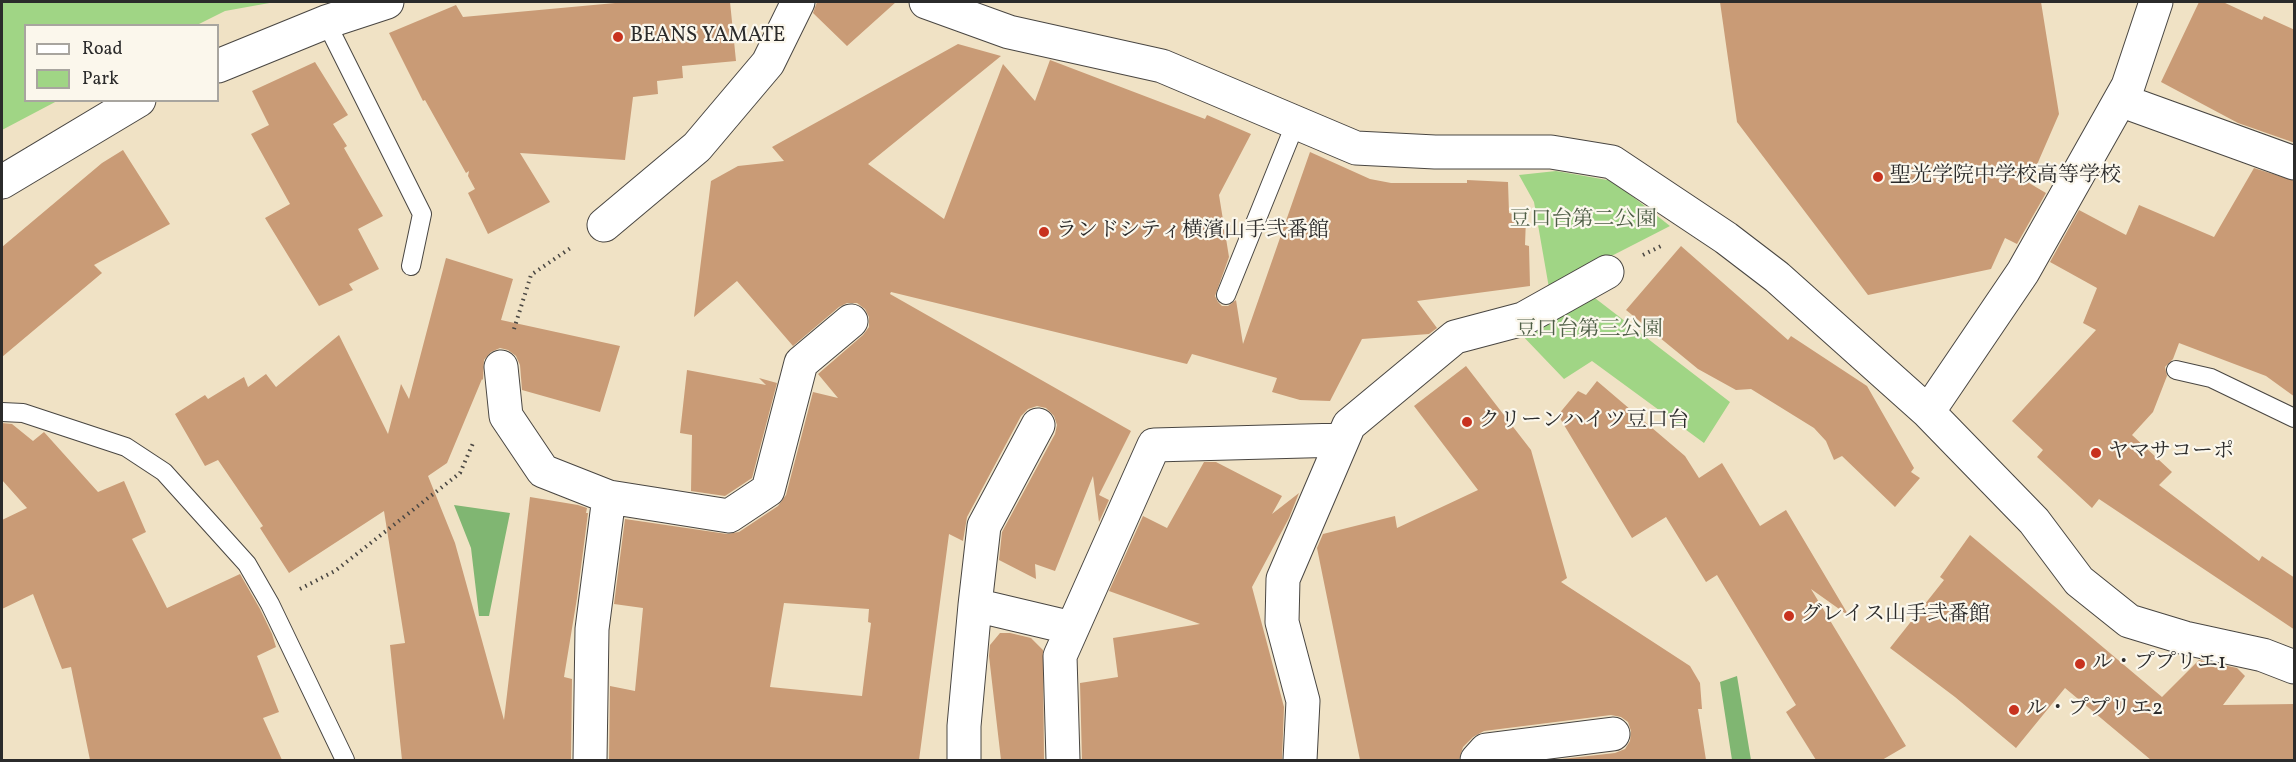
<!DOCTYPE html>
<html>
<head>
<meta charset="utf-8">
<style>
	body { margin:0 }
	#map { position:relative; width:2296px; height:762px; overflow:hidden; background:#f0e2c5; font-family:Vollkorn,serif }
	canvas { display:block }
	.frame { position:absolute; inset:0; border:3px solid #2b2b2b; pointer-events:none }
	.legend { position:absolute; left:24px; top:24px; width:195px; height:78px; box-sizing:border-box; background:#fbf7ec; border:2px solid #a8a59f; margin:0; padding:8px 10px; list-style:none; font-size:18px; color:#2b2b2b }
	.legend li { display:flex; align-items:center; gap:12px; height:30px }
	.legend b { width:30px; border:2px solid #a8a59f }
</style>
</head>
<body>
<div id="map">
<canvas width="2296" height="762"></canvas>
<div class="frame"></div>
<ul class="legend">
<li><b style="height:8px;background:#fff"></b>Road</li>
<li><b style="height:16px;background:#a0d585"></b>Park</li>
</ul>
</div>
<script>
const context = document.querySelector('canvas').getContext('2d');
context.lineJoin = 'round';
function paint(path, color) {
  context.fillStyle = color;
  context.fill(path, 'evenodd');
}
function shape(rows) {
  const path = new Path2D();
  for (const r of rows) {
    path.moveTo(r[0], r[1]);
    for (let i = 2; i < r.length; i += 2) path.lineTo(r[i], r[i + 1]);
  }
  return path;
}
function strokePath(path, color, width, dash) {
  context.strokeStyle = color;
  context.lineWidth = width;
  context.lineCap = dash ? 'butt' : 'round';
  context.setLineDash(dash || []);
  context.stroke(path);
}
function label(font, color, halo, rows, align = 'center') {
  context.font = font + ' Vollkorn,"Noto Serif JP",serif';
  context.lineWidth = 4.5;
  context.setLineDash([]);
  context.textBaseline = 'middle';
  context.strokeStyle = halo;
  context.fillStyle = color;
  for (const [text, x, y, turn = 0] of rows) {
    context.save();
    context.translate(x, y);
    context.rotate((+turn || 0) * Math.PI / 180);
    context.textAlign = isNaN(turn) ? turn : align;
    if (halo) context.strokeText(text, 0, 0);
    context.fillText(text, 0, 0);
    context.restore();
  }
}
const green = shape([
	[2,2,275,2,225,11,197,25,26,26,26,100,57,101,2,130],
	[1556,171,1613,181,1670,226,1549,288,1534,202,1519,175],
	[1591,295,1730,402,1704,443,1592,361,1564,379,1518,331]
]);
const forest = shape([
	[454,505,510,513,489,616,479,616,471,548],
	[1737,676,1751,760,1732,760,1720,682]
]);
const building = shape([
	[626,2,730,2,736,61,682,66,683,78,657,81,658,94,633,97,625,160,520,153,550,202,488,234,468,193,475,189,468,176,469,171,466,173,425,100,423,101,389,33,456,5,463,17],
	[817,2,896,2,847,46,813,13],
	[1720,2,2041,2,2059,114,2029,183,2046,193,2017,244,2005,238,1991,269,1868,295,1737,122],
	[2199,2,2223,2,2262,20,2264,16,2295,30,2295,143,2238,123,2161,82],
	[958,44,1001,56,868,164,944,219,1003,64,1035,101,1050,60,1205,119,1207,115,1251,134,1219,195,1229,257,1215,296,1218,302,1222,306,1228,306,1236,300,1243,344,1310,152,1370,179,1391,183,1467,183,1467,180,1508,182,1509,213,1526,218,1525,245,1529,246,1530,286,1417,301,1437,328,1429,334,1362,339,1330,401,1300,400,1272,392,1277,378,1192,354,1187,364,891,292,890,294,1131,431,1099,495,1109,500,1099,522,1093,476,1055,571,1035,564,1036,579,999,560,1002,532,1055,434,1057,425,1054,416,1046,408,1037,406,1028,409,1021,416,967,517,963,541,949,534,919,760,609,760,610,686,635,691,643,608,614,604,625,519,727,534,739,532,778,506,786,495,813,392,838,398,818,374,863,335,869,327,869,317,865,309,857,303,847,303,839,307,793,346,737,281,694,317,711,181,738,166,784,161,772,147],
	[784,603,869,609,868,622,871,623,862,696,770,687],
	[315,62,348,115,333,124,347,146,344,148,383,216,358,229,379,269,349,284,353,290,319,306,265,218,290,204,251,134,269,125,252,91],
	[123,150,170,224,94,265,102,273,2,357,2,247,102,163],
	[2254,168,2295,181,2295,397,2266,376,2179,343,2173,359,2165,367,2167,376,2153,412,2132,435,2172,472,2159,485,2259,561,2262,556,2295,578,2295,630,2099,499,2092,508,2037,457,2043,450,2012,421,2096,330,2083,323,2097,288,2050,262,2079,210,2126,235,2139,205,2214,237],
	[1681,246,1788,340,1791,336,1867,386,1914,468,1911,472,1920,478,1895,507,1842,456,1834,460,1826,441,1814,428,1751,389,1736,390,1698,369,1626,310],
	[446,258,513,279,501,320,620,346,600,412,522,390,520,365,516,356,508,350,500,348,491,352,484,360,483,380,482,379,447,463,428,476,455,543,504,720,530,497,578,505,587,508,586,513,588,513,577,598,564,677,572,679,571,760,402,760,390,645,405,643,384,511,289,573,260,528,263,526,218,460,205,466,175,414,205,395,208,399,244,377,248,387,266,374,276,387,339,335,388,434,401,384,409,399],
	[1466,366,1531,450,1567,578,1561,582,1690,666,1700,683,1702,709,1698,709,1706,760,1553,760,1615,753,1625,749,1630,741,1631,731,1628,722,1621,717,1611,715,1484,731,1473,737,1463,747,1459,760,1360,760,1317,548,1323,534,1395,516,1397,528,1478,490,1414,406],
	[687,370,766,385,759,378,777,383,752,478,725,496,691,491,692,435,680,433],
	[1597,381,1685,456,1699,478,1722,463,1760,526,1786,510,1849,616,1811,589,1906,746,1882,760,1816,760,1786,712,1796,705,1717,575,1706,582,1666,517,1632,538,1558,415,1578,391,1586,395],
	[2,423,12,424,33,441,44,432,98,492,124,481,146,532,132,539,167,608,240,574,260,609,272,634,276,647,257,656,279,712,263,718,282,760,90,760,71,667,62,669,33,594,2,609,2,520,27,508,2,480],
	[1204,462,1216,462,1282,496,1272,514,1299,493,1289,518,1252,587,1284,707,1282,760,1082,760,1080,683,1118,677,1113,638,1200,624,1109,591,1143,516,1167,528],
	[1970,535,2162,697,2199,660,2237,668,2245,676,2223,705,2295,704,2295,760,2151,760,2065,688,2016,748,1955,697,1890,648,1944,580,1940,577],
	[1000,633,1010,633,1031,638,1043,650,1044,760,1001,760,989,656,990,645]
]);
const path = shape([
	[1643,255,1663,245],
	[514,329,531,275,572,247],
	[300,589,335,571,460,473,474,441]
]);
const service = shape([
	[326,22,422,214,411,266],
	[1226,295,1296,122],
	[2176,370,2211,378,2294,418],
	[2,412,23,413,126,447,164,472,247,564,270,604,345,760]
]);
const minor = shape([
	[926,2,1009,32,1162,66,1356,148,1435,152,1551,152,1612,162,1726,238,1777,277,1928,412,2034,521,2079,581,2129,621,2185,638,2263,655,2294,667],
	[218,66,326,22,387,2],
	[2120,100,2294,163],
	[2,182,139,100],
	[604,225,697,147,768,63,798,2],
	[501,367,506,416,543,471,609,497,729,516,768,490,801,363,851,321],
	[1928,412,2023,272,2120,100,2128,86,2156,2],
	[975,605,1072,628],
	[590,760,592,629,609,497],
	[964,760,964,726,975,605,984,526,1038,425],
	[1063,760,1060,656,1154,445,1342,440],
	[1300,760,1303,701,1282,622,1283,579,1349,425,1455,337,1523,319,1607,272],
	[1477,760,1486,750,1613,734]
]);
const markers = [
	[618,37,6,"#c8321e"],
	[1878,177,6,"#c8321e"],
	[1044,232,6,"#c8321e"],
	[1467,422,6,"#c8321e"],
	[2096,453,6,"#c8321e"],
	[1789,616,6,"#c8321e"],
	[2080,664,6,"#c8321e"],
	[2014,710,6,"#c8321e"]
];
const poiNames = [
	["BEANS YAMATE",630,37],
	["聖光学院中学校高等学校",1890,177],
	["ランドシティ横濱山手弐番館",1056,232],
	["クリーンハイツ豆口台",1479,422],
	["ヤマサコーポ",2108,453],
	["グレイス山手弐番館",1801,616],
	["ル・ププリエ1",2092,664],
	["ル・ププリエ2",2026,710]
];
const parkNames = [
	["豆口台第二公園",1583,221],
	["豆口台第三公園",1589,331]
];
paint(green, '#a0d585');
paint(forest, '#80b672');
paint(building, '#c99b76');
strokePath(service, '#494642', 20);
strokePath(minor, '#494642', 35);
strokePath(path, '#494642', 4, [1.5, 4.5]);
strokePath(service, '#fff', 18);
strokePath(minor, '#fff', 33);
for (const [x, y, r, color] of markers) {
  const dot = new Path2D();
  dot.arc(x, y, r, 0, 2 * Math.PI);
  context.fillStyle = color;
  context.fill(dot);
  strokePath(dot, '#fbf7ec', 2);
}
label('21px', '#2b2b2b', '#fbf7ec', poiNames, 'left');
label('21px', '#4e5e46', '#fbf7ec', parkNames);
</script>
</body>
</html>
